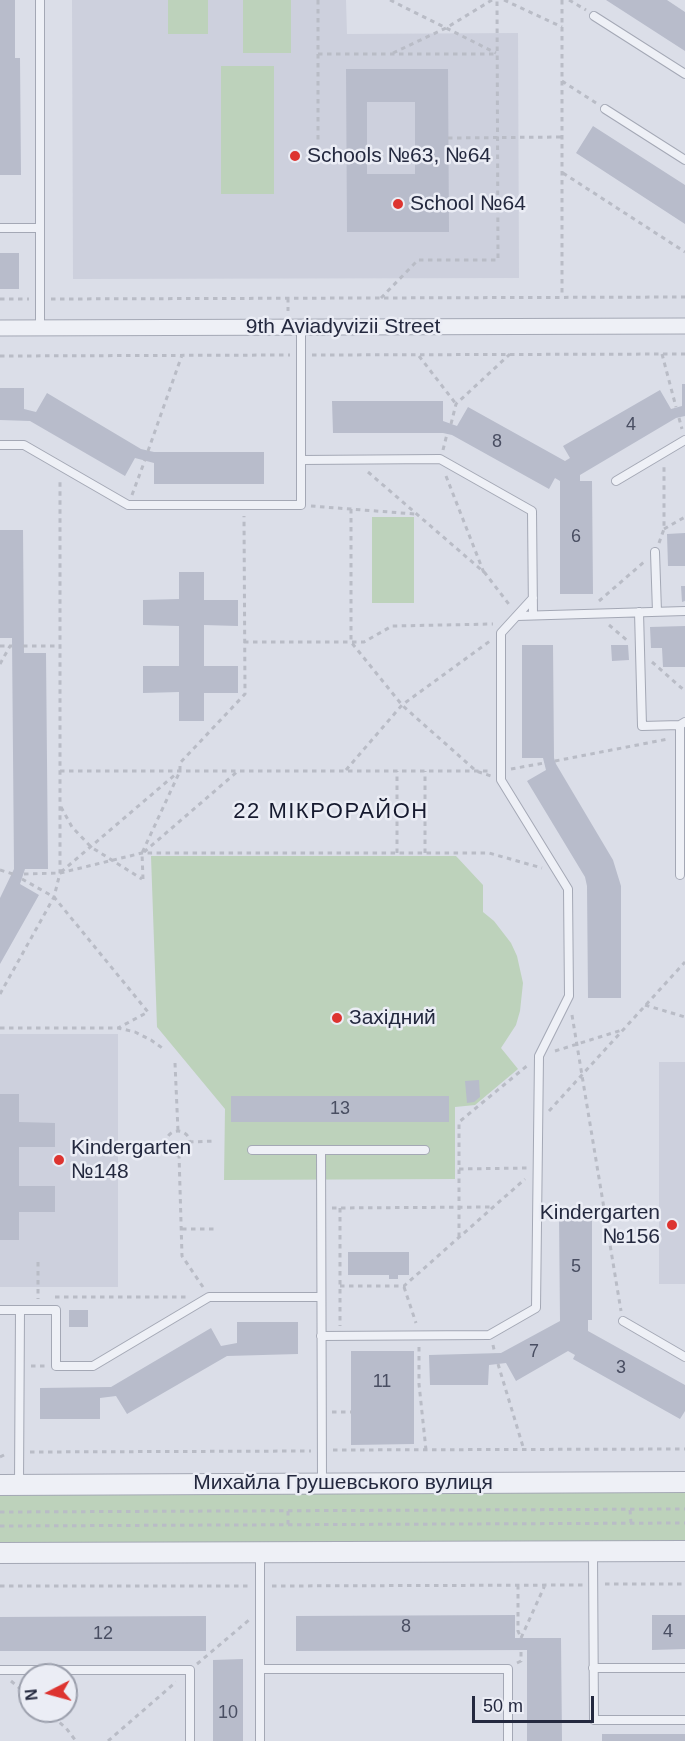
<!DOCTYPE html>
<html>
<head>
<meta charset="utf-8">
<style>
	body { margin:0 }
	#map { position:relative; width:685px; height:1741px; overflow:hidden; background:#dbdee8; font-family:Arial,sans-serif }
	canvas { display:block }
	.north { position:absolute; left:18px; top:1663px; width:60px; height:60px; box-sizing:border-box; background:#ebedf5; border:2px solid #9b9fac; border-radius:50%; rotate:264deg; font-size:16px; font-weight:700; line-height:24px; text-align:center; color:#24293f }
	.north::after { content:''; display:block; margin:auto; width:21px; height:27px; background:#dd3430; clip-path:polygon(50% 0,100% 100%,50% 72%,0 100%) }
	.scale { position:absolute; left:472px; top:1696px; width:122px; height:27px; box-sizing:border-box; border:3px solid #24293f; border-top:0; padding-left:8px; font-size:18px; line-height:21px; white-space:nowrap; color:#24293f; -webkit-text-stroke:4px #ebedf5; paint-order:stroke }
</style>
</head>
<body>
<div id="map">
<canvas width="685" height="1741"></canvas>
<div class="north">N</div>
<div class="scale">50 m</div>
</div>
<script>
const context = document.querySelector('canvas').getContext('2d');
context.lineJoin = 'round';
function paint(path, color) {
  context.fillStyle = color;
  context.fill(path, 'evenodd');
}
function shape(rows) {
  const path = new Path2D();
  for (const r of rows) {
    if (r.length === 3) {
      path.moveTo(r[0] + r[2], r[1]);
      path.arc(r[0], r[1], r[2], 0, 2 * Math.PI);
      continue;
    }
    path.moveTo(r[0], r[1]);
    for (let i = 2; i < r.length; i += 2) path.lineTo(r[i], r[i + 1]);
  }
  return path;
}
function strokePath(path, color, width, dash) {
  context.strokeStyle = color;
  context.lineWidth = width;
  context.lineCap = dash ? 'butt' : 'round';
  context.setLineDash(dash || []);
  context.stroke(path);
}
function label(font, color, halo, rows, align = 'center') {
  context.font = font + ' Arial,sans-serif';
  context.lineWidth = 5;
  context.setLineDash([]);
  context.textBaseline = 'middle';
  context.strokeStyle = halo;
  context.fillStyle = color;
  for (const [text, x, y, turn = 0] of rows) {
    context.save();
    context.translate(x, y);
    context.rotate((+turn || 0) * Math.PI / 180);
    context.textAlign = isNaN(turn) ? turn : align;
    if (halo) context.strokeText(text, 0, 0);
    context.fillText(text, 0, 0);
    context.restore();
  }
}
const built = shape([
	[72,0,346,0,347,34,518,33,519,278,73,279],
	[0,1034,118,1034,118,1287,0,1287],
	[659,1062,685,1062,685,1284,659,1284]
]);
const green = shape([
	[168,0,208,0,208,34,168,34],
	[243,0,291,0,291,53,243,53],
	[221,66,274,66,274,194,221,194],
	[372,517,414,517,414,603,372,603],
	[151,856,456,856,483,885,483,912,494,921,511,943,517,956,523,983,520,1011,516,1025,501,1048,518,1069,475,1105,455,1107,455,1179,224,1180,225,1109,157,1027],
	[685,1490,685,1543,0,1546,0,1492]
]);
const building = shape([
	[0,0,15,0,15,58,20,58,21,175,0,175],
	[606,0,667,0,685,12,685,51],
	[346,69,448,69,449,232,347,232],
	[367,102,415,102,415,174,367,174],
	[593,126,685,185,685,224,576,153],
	[0,253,19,253,19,289,0,289],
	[682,384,685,384,685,416,676,418,580,475,580,481,592,481,593,594,560,594,560,481,555,478,549,489,452,435,443,433,333,433,332,401,443,401,443,421,457,426,468,407,565,461,570,458,563,446,660,390,671,409,682,406],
	[0,388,24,388,24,409,36,412,47,393,141,449,154,452,264,452,264,484,154,484,154,463,135,458,125,476,30,421,0,420],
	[0,530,23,530,24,653,46,653,48,869,25,869,20,884,39,895,0,964,0,898,14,869,12,638,0,638],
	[685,533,685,566,668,566,667,534],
	[179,572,204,572,204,600,238,600,238,626,204,625,204,666,238,666,238,693,204,693,204,721,179,721,179,692,143,693,143,666,179,666,179,626,143,625,143,600,179,599],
	[681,586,685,586,685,601,682,602],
	[685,626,685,667,663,667,662,648,651,648,650,627],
	[522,645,553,645,554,758,556,764,613,860,621,886,621,998,588,998,587,886,585,877,527,781,546,770,543,758,522,758],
	[611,645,628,645,629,660,612,661],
	[479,1080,480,1097,474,1102,467,1103,465,1081],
	[0,1094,19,1094,19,1122,55,1123,55,1147,19,1147,19,1186,55,1186,55,1212,19,1212,19,1240,0,1240],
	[231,1096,449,1096,449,1122,231,1122],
	[559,1214,592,1214,592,1320,588,1320,588,1331,685,1385,685,1411,680,1419,573,1359,575,1355,568,1351,516,1381,506,1363,489,1365,488,1385,430,1385,429,1355,501,1353,560,1321],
	[348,1252,409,1252,409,1275,398,1275,398,1279,389,1279,389,1275,348,1275],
	[69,1310,88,1310,88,1327,69,1327],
	[237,1322,298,1322,298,1354,227,1356,127,1414,116,1396,100,1398,100,1419,40,1419,40,1388,111,1387,211,1328,221,1346,237,1343],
	[351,1351,414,1351,414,1444,351,1445],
	[515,1615,515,1638,561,1638,562,1741,527,1741,527,1650,296,1651,296,1616],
	[652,1615,685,1615,685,1649,652,1650],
	[206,1616,206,1651,0,1651,0,1617],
	[243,1659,243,1741,213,1741,213,1660],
	[602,1734,685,1734,685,1741,602,1741]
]);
const path = shape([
	[318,0,318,140],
	[390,0,496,53],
	[504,0,562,27],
	[562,0,562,297],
	[569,0,586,10],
	[393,53,446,28,492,0],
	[318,54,497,54],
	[562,81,596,103],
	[448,138,562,137],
	[563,173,685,252],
	[288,298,288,311],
	[381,298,418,260,498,260,497,0],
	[0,299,29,299],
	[51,299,685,297],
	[662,354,676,407],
	[312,355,685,354],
	[0,356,290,355],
	[419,356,456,404],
	[679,418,682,429],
	[451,424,456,404,510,354],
	[443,450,447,434],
	[148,451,182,355],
	[368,472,485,573,511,607],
	[446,476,484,573],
	[132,495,145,460],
	[311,506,415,514],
	[351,509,351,642,402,705,476,771,491,776],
	[664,529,685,517],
	[659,543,664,529,664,467],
	[599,601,644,562],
	[609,625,629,642],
	[244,642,364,642,392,626,493,624],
	[0,646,12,646],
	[23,646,60,646],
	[652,662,685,691],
	[0,664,10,646],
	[555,761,668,739],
	[511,769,544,763],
	[346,770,402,705,490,641],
	[60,771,490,771],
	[61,807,72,827,91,847,142,879],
	[144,852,238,771],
	[397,853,397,771],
	[425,853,425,771],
	[0,870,13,874],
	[61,872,177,773],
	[24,874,60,873,142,853,489,853,542,868],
	[22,879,54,897,148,1012,118,1028],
	[143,879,142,853,180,771,180,763,245,694,244,516],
	[0,994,54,897,60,873,60,479],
	[645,1005,685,1017],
	[572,1015,621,1311],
	[0,1028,118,1028,135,1032,151,1040,165,1050],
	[555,1051,622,1030],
	[175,1063,178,1131],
	[549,1111,685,962],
	[178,1143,12],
	[189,1142,216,1141],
	[179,1154,182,1256,203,1287],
	[459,1169,527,1168],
	[332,1208,493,1207],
	[340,1208,340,1326],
	[182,1229,216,1229],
	[459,1237,459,1122,528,1065],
	[38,1262,38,1299],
	[340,1286,404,1286,525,1179],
	[404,1287,416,1323],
	[55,1297,187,1297],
	[493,1345,495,1354],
	[419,1347,419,1384,426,1450],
	[498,1364,524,1450],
	[31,1366,45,1366],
	[332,1412,351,1412],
	[333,1450,685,1449],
	[30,1452,311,1451],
	[0,1457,8,1453],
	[630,1510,631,1523],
	[288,1511,288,1525],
	[0,1512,685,1509],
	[0,1526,685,1523],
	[605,1584,685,1584],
	[518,1585,518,1631,521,1638],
	[0,1586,250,1586],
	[272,1586,583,1585],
	[521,1638,545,1585],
	[517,1663,521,1661,521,1650],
	[197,1664,249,1620],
	[11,1681,30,1697],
	[46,1711,66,1728,76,1741],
	[108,1741,176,1682]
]);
const service = shape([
	[40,0,40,327],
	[594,16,685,74],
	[605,109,685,160],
	[0,228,40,228],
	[0,445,24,445,128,505,301,505,301,327],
	[301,460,440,459,532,511,533,615],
	[616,481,685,440],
	[655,552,657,612],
	[639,612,642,726,680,725,685,722],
	[517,616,685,611],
	[680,875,680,725],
	[252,1150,425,1150],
	[321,1150,322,1482],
	[0,1310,56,1310,56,1366,93,1366,209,1297,321,1297],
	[623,1321,685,1357],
	[321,1336,489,1335,536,1308,539,1056,569,996,568,889,501,780,501,633,533,598],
	[19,1483,20,1310],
	[593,1552,594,1720,685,1720],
	[260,1554,260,1741],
	[593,1668,685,1668],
	[260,1669,508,1669,508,1741],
	[0,1670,190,1670,190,1741]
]);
const minor = shape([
	[0,328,685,326]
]);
const tertiary = shape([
	[0,1485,685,1482],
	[0,1553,685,1551]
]);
const markers = [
	[295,156,6,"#dd3430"],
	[398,204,6,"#dd3430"],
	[337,1018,6,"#dd3430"],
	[59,1160,6,"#dd3430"],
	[672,1225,6,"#dd3430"]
];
const numberNames = [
	["4",631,425],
	["8",497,442],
	["6",576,537],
	["13",340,1109],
	["5",576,1267],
	["7",534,1352],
	["3",621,1368],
	["11",382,1382],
	["8",406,1627],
	["4",668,1632],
	["12",103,1634],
	["10",228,1713]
];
const poiNames = [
	["Schools №63, №64",307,156],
	["School №64",410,204],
	["Західний",349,1018],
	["Kindergarten",71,1148],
	["№148",71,1172],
	["Kindergarten",660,1213,"right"],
	["№156",660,1237,"right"]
];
const streetNames = [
	["9th Aviadyvizii Street",343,327],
	["Михайла Грушевського вулиця",343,1483]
];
const neighbourhoodNames = [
	["22 МІКРОРАЙОН",331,812]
];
paint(built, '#cdd0dd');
paint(green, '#bdd2bb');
paint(building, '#b8bccb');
strokePath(service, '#a4a8b5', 10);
strokePath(minor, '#a4a8b5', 17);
strokePath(tertiary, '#a4a8b5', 22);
strokePath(path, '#b9bcc6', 3, [4.5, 4.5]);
strokePath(service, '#eef0f6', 8);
strokePath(minor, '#eef0f6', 15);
strokePath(tertiary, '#eef0f6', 20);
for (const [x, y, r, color] of markers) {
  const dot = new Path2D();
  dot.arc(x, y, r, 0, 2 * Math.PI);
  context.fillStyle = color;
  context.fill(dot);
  strokePath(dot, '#ebedf5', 2);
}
label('18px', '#494e62', null, numberNames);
label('21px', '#24293f', '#ebedf5', poiNames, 'left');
label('21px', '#24293f', '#ebedf5', streetNames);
context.letterSpacing = '1.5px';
label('22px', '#161a2f', '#ebedf5', neighbourhoodNames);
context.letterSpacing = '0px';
</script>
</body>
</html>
